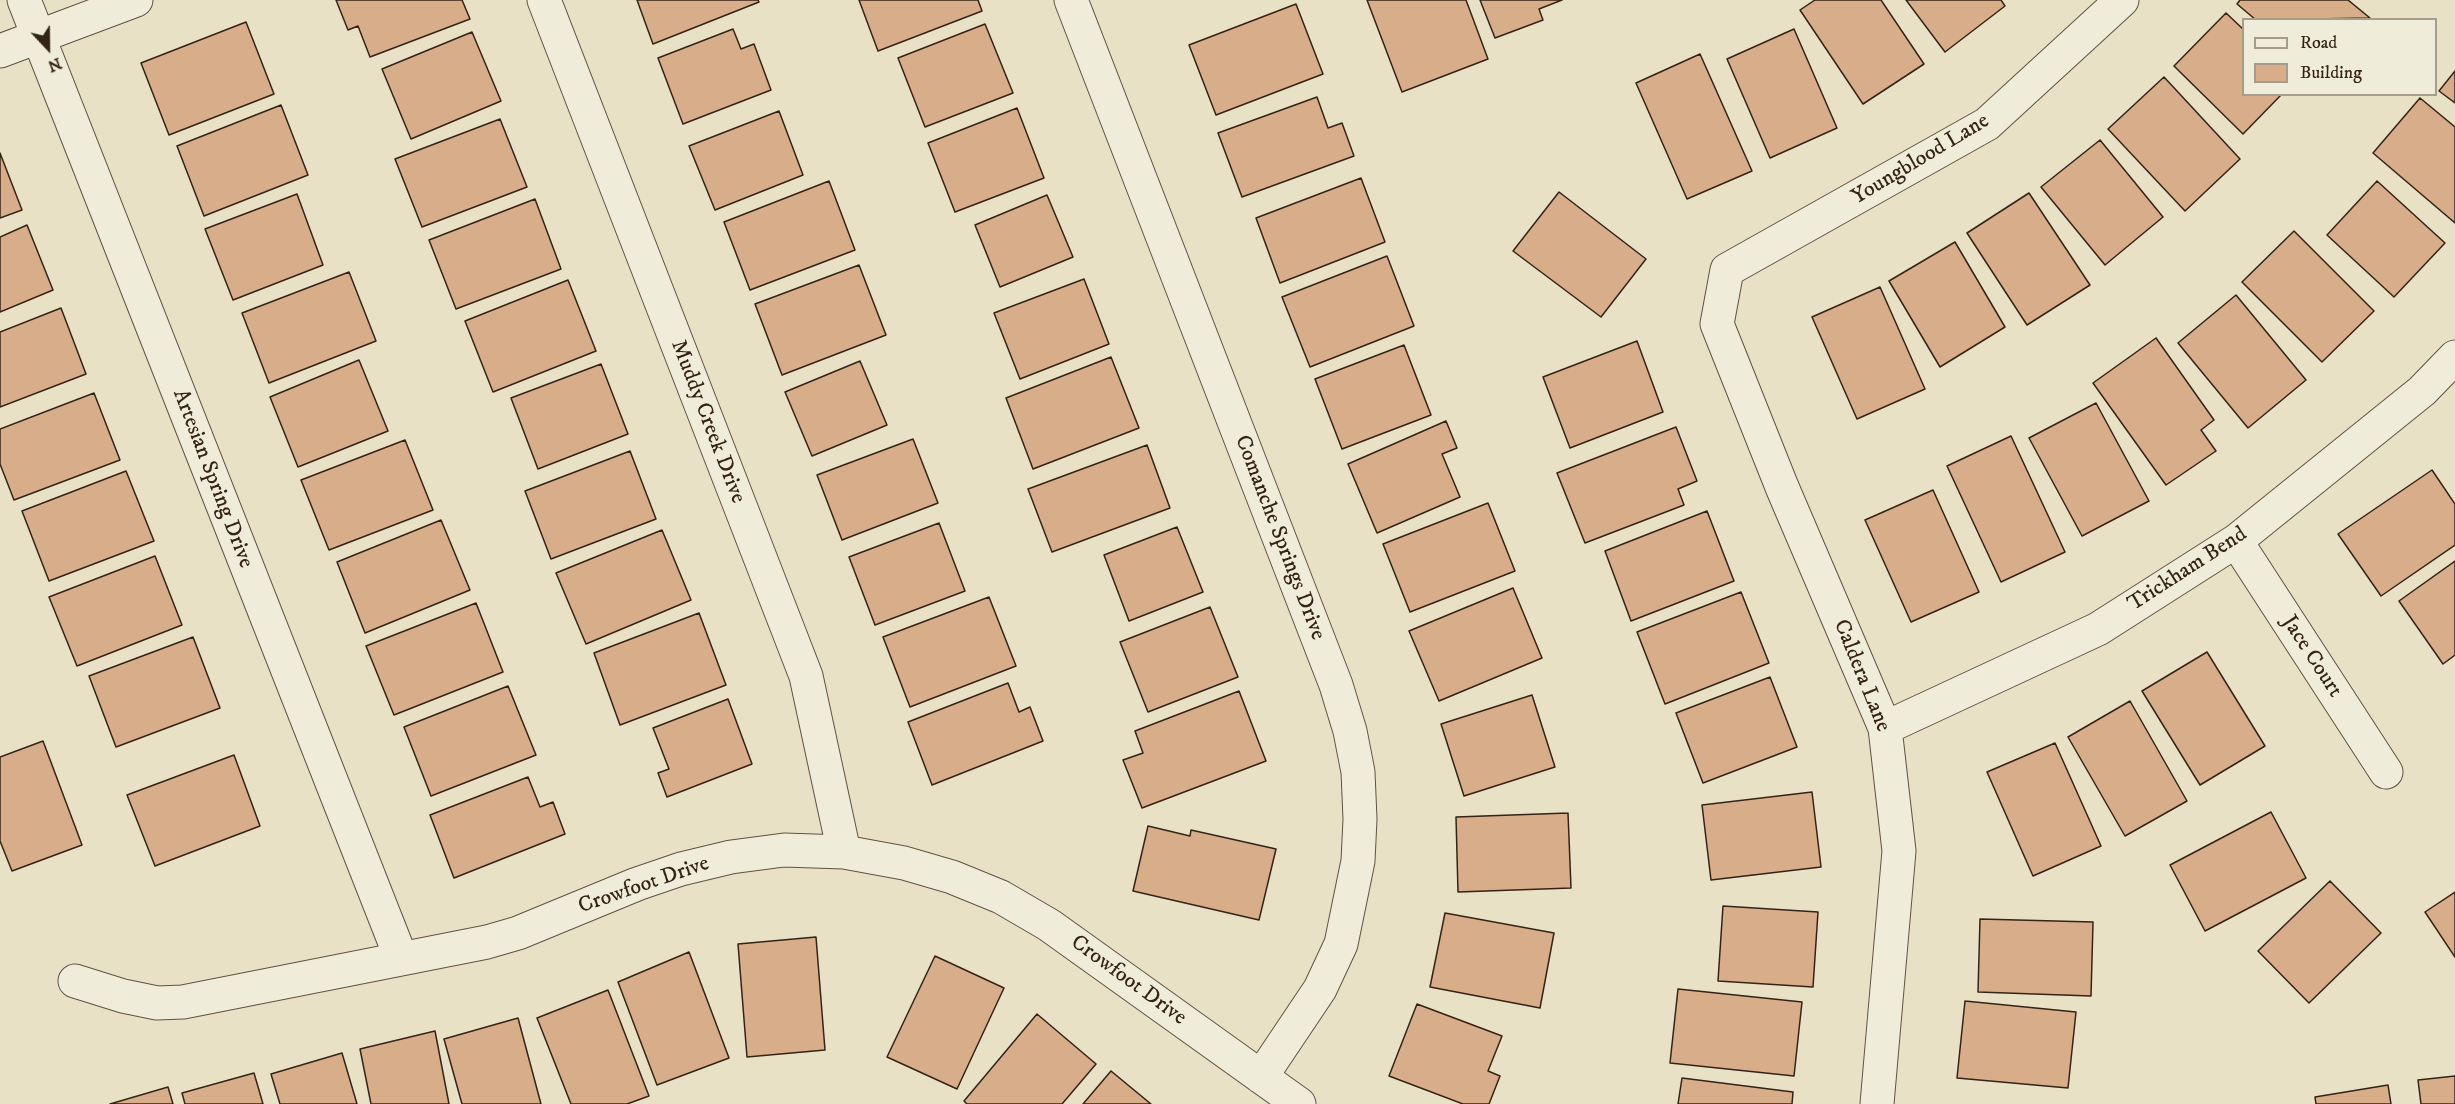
<!DOCTYPE html>
<html>
<head>
<meta charset="utf-8">
<style>
	body { margin:0 }
	#map { position:relative; width:2455px; height:1104px; overflow:hidden; background:#e8e1c6; font-family:"IM FELL DW Pica",serif }
	canvas { display:block }
	.legend { position:absolute; left:2242px; top:18px; width:195px; height:78px; box-sizing:border-box; background:#f0ecda; border:2px solid #a59c8c; margin:0; padding:8px 10px; list-style:none; font-size:18px; color:#342316 }
	.legend li { display:flex; align-items:center; gap:12px; height:30px }
	.legend b { width:30px; border:2px solid #a59c8c }
	.north { position:absolute; left:18px; top:18px; width:60px; height:60px; -webkit-text-stroke:4px #f0ecda; paint-order:stroke; rotate:158deg; font-size:16px; font-weight:700; line-height:24px; text-align:center; color:#342316 }
	.north::after { content:''; display:block; margin:auto; width:21px; height:27px; background:#342316; clip-path:polygon(50% 0,100% 100%,50% 72%,0 100%) }
</style>
</head>
<body>
<div id="map">
<canvas width="2455" height="1104"></canvas>
<ul class="legend">
<li><b style="height:8px;background:#f0ecda"></b>Road</li>
<li><b style="height:16px;background:#d8ad8a"></b>Building</li>
</ul>
<div class="north">N</div>
</div>
<script>
const context = document.querySelector('canvas').getContext('2d');
context.lineJoin = 'round';
function paint(path, color) {
  context.fillStyle = color;
  context.fill(path, 'evenodd');
}
function shape(rows) {
  const path = new Path2D();
  for (const r of rows) {
    path.moveTo(r[0], r[1]);
    for (let i = 2; i < r.length; i += 2) path.lineTo(r[i], r[i + 1]);
  }
  return path;
}
function strokePath(path, color, width, dash) {
  context.strokeStyle = color;
  context.lineWidth = width;
  context.lineCap = dash ? 'butt' : 'round';
  context.setLineDash(dash || []);
  context.stroke(path);
}
function label(font, color, halo, rows, align = 'center') {
  context.font = font + ' "IM FELL DW Pica",serif';
  context.lineWidth = 6;
  context.setLineDash([]);
  context.textBaseline = 'middle';
  context.strokeStyle = halo;
  context.fillStyle = color;
  for (const [text, x, y, turn = 0] of rows) {
    context.save();
    context.translate(x, y);
    context.rotate((+turn || 0) * Math.PI / 180);
    context.textAlign = isNaN(turn) ? turn : align;
    if (halo) context.strokeText(text, 0, 0);
    context.fillText(text, 0, 0);
    context.restore();
  }
}
const building = shape([
	[336,0,462,0,470,19,370,57,358,26,348,30,336,0],
	[637,0,758,0,759,2,653,44,637,0],
	[859,0,978,0,982,11,878,51,859,0],
	[1367,0,1466,0,1488,59,1402,92,1367,0],
	[1480,0,1562,0,1539,9,1543,20,1495,38,1480,0],
	[1815,0,1881,0,1924,64,1863,104,1800,10,1815,0],
	[1906,0,2001,0,2005,6,1945,52,1906,0],
	[2240,0,2348,0,2370,18,2256,20,2237,4,2240,0],
	[1296,4,1323,74,1216,115,1189,45,1296,4],
	[2226,13,2244,30,2244,94,2282,94,2243,134,2174,66,2226,13],
	[246,22,274,94,169,135,141,63,246,22],
	[985,24,1013,93,925,127,898,58,985,24],
	[733,29,741,49,754,44,771,90,683,124,658,58,733,29],
	[1794,29,1837,128,1770,158,1727,59,1794,29],
	[472,32,501,101,411,139,382,69,472,32],
	[1700,54,1752,171,1687,199,1636,83,1700,54],
	[2455,71,2455,103,2439,91,2455,71],
	[2164,77,2240,159,2185,211,2108,129,2164,77],
	[1317,97,1328,128,1342,123,1354,156,1242,197,1218,133,1317,97],
	[2420,98,2455,127,2455,223,2373,153,2420,98],
	[281,105,308,175,204,216,177,146,281,105],
	[1017,108,1044,178,955,212,928,143,1017,108],
	[779,111,803,175,715,210,689,146,779,111],
	[500,119,527,187,422,227,395,159,500,119],
	[2100,140,2163,217,2105,265,2041,187,2100,140],
	[0,153,22,210,0,218,0,153],
	[1361,178,1385,242,1280,283,1256,218,1361,178],
	[829,181,855,250,750,290,724,222,829,181],
	[2377,181,2445,243,2394,297,2327,235,2377,181],
	[1559,192,1646,259,1601,317,1513,251,1559,192],
	[2029,193,2090,285,2027,325,1967,233,2029,193],
	[297,194,323,265,233,300,205,229,297,194],
	[1047,195,1073,257,1000,287,975,225,1047,195],
	[535,199,561,269,456,309,429,240,535,199],
	[27,225,53,290,0,312,0,237,27,225],
	[2294,231,2374,311,2322,362,2242,282,2294,231],
	[1955,242,2005,327,1940,367,1889,281,1955,242],
	[1387,256,1414,326,1310,367,1282,297,1387,256],
	[859,265,886,335,782,375,755,304,859,265],
	[349,272,376,341,269,383,242,313,349,272],
	[1084,279,1109,344,1020,379,994,313,1084,279],
	[568,280,596,351,493,392,465,321,568,280],
	[1880,287,1925,389,1857,419,1812,317,1880,287],
	[2236,295,2306,380,2248,428,2178,343,2236,295],
	[61,308,86,374,0,407,0,332,61,308],
	[2156,338,2214,420,2201,430,2216,451,2166,485,2093,383,2156,338],
	[1637,341,1663,412,1570,448,1543,377,1637,341],
	[1404,345,1431,415,1342,449,1315,379,1404,345],
	[1111,357,1139,428,1033,469,1006,398,1111,357],
	[359,360,388,431,298,467,270,397,359,360],
	[860,361,887,425,812,456,785,392,860,361],
	[601,364,628,434,538,469,511,398,601,364],
	[94,393,120,460,14,500,0,464,0,429,94,393],
	[2096,403,2149,501,2082,536,2029,438,2096,403],
	[1446,421,1457,448,1442,454,1460,497,1377,533,1348,464,1446,421],
	[1676,427,1697,481,1678,489,1684,505,1585,543,1557,473,1676,427],
	[2011,436,2065,552,2001,582,1947,466,2011,436],
	[913,439,938,503,842,540,817,475,913,439],
	[405,440,433,510,329,550,301,480,405,440],
	[1147,445,1170,508,1052,552,1028,489,1147,445],
	[630,451,656,519,551,559,525,491,630,451],
	[2432,470,2455,504,2455,545,2381,596,2338,534,2432,470],
	[126,471,154,541,49,581,22,511,126,471],
	[1933,490,1979,592,1911,622,1865,520,1933,490],
	[1488,503,1515,571,1410,612,1383,544,1488,503],
	[1707,511,1734,581,1631,621,1605,551,1707,511],
	[441,520,470,590,365,633,337,562,441,520],
	[939,523,965,591,875,625,849,557,939,523],
	[1177,527,1203,592,1129,621,1104,555,1177,527],
	[662,530,691,600,586,644,556,573,662,530],
	[155,556,182,625,77,666,49,597,155,556],
	[2455,561,2455,655,2443,664,2399,601,2455,561],
	[1513,588,1542,658,1439,701,1409,631,1513,588],
	[1741,592,1769,663,1665,704,1637,632,1741,592],
	[989,597,1016,666,910,707,883,637,989,597],
	[476,603,503,672,394,715,366,646,476,603],
	[1210,607,1238,677,1148,712,1120,642,1210,607],
	[699,613,726,685,620,725,594,653,699,613],
	[193,637,220,708,116,747,89,676,193,637],
	[2207,652,2265,746,2200,785,2142,691,2207,652],
	[1770,677,1797,747,1703,783,1676,713,1770,677],
	[1008,683,1019,712,1030,707,1043,741,932,785,908,722,1008,683],
	[508,686,536,755,431,796,404,727,508,686],
	[1239,691,1266,761,1142,808,1123,760,1143,753,1135,731,1239,691],
	[1532,695,1555,767,1464,796,1441,724,1532,695],
	[728,699,752,764,667,797,658,773,669,769,653,728,728,699],
	[2130,701,2187,801,2125,836,2068,737,2130,701],
	[43,741,82,845,12,871,0,841,0,757,43,741],
	[2055,743,2101,846,2033,876,1987,772,2055,743],
	[234,755,260,826,155,866,127,795,234,755],
	[528,777,540,807,553,802,565,834,454,878,430,815,528,777],
	[1812,792,1821,867,1711,880,1702,805,1812,792],
	[2271,812,2306,878,2205,931,2170,865,2271,812],
	[1568,813,1571,888,1458,892,1456,817,1568,813],
	[1148,826,1190,836,1191,830,1276,849,1259,920,1133,891,1148,826],
	[2330,881,2381,933,2309,1003,2258,951,2330,881],
	[2455,892,2455,957,2425,912,2455,892],
	[1723,906,1818,912,1813,987,1718,981,1723,906],
	[1445,913,1554,933,1540,1008,1430,987,1445,913],
	[1980,919,2093,922,2091,996,1978,992,1980,919],
	[816,937,825,1050,747,1057,738,944,816,937],
	[689,952,729,1058,657,1085,618,982,689,952],
	[935,956,1004,988,957,1089,887,1057,935,956],
	[1678,989,1802,1002,1794,1076,1670,1063,1678,989],
	[608,990,649,1096,627,1104,571,1104,537,1018,608,990],
	[1965,1001,2076,1012,2068,1088,1957,1078,1965,1001],
	[1417,1004,1502,1036,1488,1071,1500,1076,1489,1104,1463,1104,1389,1076,1417,1004],
	[1037,1014,1096,1064,1062,1104,967,1104,964,1101,1037,1014],
	[518,1018,541,1104,462,1104,444,1039,518,1018],
	[435,1031,449,1104,371,1104,360,1049,435,1031],
	[342,1053,357,1104,280,1104,271,1074,342,1053],
	[1111,1071,1151,1104,1083,1104,1111,1071],
	[254,1073,263,1104,185,1104,182,1093,254,1073],
	[2455,1076,2455,1104,2421,1104,2418,1080,2455,1076],
	[1682,1078,1793,1092,1792,1104,1678,1104,1682,1078],
	[2388,1085,2391,1104,2316,1104,2315,1097,2388,1085],
	[168,1087,173,1104,110,1104,168,1087]
]);
const street = shape([
	[24,0,401,958],
	[544,0,806,676,844,852],
	[1071,0,1336,685,1350,731,1358,772,1360,819,1358,861,1341,944,1320,989,1261,1077],
	[0,51,136,0],
	[2236,541,2386,772],
	[1885,728,2098,629,2236,541,2422,391,2455,357],
	[75,981,123,996,157,1003,183,1002,487,942,518,933,637,884,681,869,731,857,784,850,844,852,904,863,952,877,1001,897,1049,925,1299,1104],
	[1877,1104,1899,851,1885,728,1782,487,1717,324,1727,270,1987,124,2122,0]
]);
const streetNames = [
	["Youngblood Lane",1921,160,-31],
	["Muddy Creek Drive",707,422,69],
	["Artesian Spring Drive",212,479,69],
	["Comanche Springs Drive",1279,538,69],
	["Trickham Bend",2188,570,-33],
	["Jace Court",2311,657,57],
	["Caldera Lane",1861,676,68],
	["Crowfoot Drive",644,886,-19],
	["Crowfoot Drive",1128,981,36]
];
paint(building, '#d8ad8a');
strokePath(building, '#342316', 1.5);
strokePath(street, '#615242', 35);
strokePath(street, '#f0ecda', 33);
label('22px', '#342316', '#f0ecda', streetNames);
</script>
</body>
</html>
